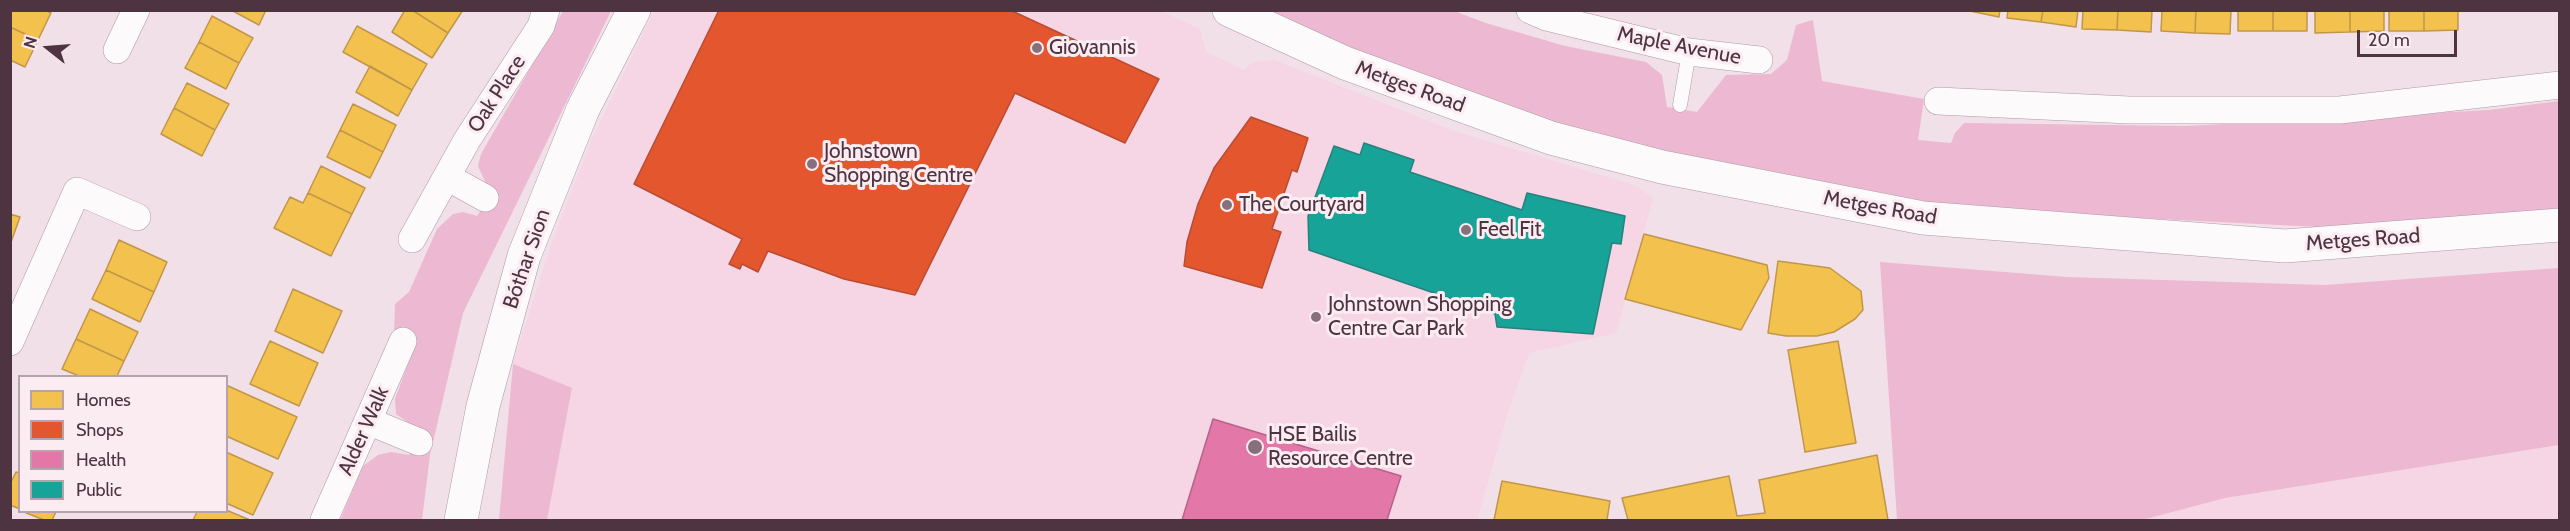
<!DOCTYPE html>
<html>
<head>
<meta charset="utf-8">
<style>
	body { margin:0 }
	#map { position:relative; width:2570px; height:531px; overflow:hidden; background:#f1e0e8; font-family:Cabin,sans-serif }
	canvas { display:block }
	.frame { position:absolute; inset:0; border:12px solid #4e3340; pointer-events:none }
	.legend { position:absolute; left:18px; top:375px; width:210px; height:138px; box-sizing:border-box; background:#fbecf2; border:2px solid #b6a2ab; margin:0; padding:8px 10px; list-style:none; font-size:18px; color:#4e3340 }
	.legend li { display:flex; align-items:center; gap:12px; height:30px }
	.legend b { width:30px; border:2px solid #b6a2ab }
	.north { position:absolute; left:18px; top:18px; width:60px; height:60px; -webkit-text-stroke:4px #fbecf2; paint-order:stroke; rotate:287deg; font-size:16px; font-weight:700; line-height:24px; text-align:center; color:#4e3340 }
	.north::after { content:''; display:block; margin:auto; width:21px; height:27px; background:#4e3340; clip-path:polygon(50% 0,100% 100%,50% 72%,0 100%) }
	.scale { position:absolute; left:2357px; top:30px; width:100px; height:27px; box-sizing:border-box; border:3px solid #4e3340; border-top:0; padding-left:8px; font-size:18px; line-height:21px; white-space:nowrap; color:#4e3340; -webkit-text-stroke:4px #fbecf2; paint-order:stroke }
</style>
</head>
<body>
<div id="map">
<canvas width="2570" height="531"></canvas>
<div class="frame"></div>
<ul class="legend">
<li><b style="height:16px;background:#f2c14e"></b>Homes</li>
<li><b style="height:16px;background:#e4572e"></b>Shops</li>
<li><b style="height:16px;background:#e377a8"></b>Health</li>
<li><b style="height:16px;background:#17a398"></b>Public</li>
</ul>
<div class="north">N</div>
<div class="scale">20 m</div>
</div>
<script>
const context = document.querySelector('canvas').getContext('2d');
context.lineJoin = 'round';
function paint(path, color) {
  context.fillStyle = color;
  context.fill(path, 'evenodd');
}
function shape(rows) {
  const path = new Path2D();
  for (const r of rows) {
    path.moveTo(r[0], r[1]);
    for (let i = 2; i < r.length; i += 2) path.lineTo(r[i], r[i + 1]);
  }
  return path;
}
function strokePath(path, color, width, dash) {
  context.strokeStyle = color;
  context.lineWidth = width;
  context.lineCap = dash ? 'butt' : 'round';
  context.setLineDash(dash || []);
  context.stroke(path);
}
function label(font, color, halo, rows, align = 'center') {
  context.font = font + ' Cabin,sans-serif';
  context.lineWidth = 6;
  context.setLineDash([]);
  context.textBaseline = 'middle';
  context.strokeStyle = halo;
  context.fillStyle = color;
  for (const [text, x, y, turn = 0] of rows) {
    context.save();
    context.translate(x, y);
    context.rotate((+turn || 0) * Math.PI / 180);
    context.textAlign = isNaN(turn) ? turn : align;
    if (halo) context.strokeText(text, 0, 0);
    context.fillText(text, 0, 0);
    context.restore();
  }
}
const built = shape([
	[654,11,1161,11,1200,29,1206,52,1244,70,1253,62,1274,60,1457,132,1634,185,1653,198,1616,333,1529,353,1508,412,1477,520,547,520,572,389,513,364,552,242,592,139],
	[2559,445,2559,520,2142,520,2225,498]
]);
const green = shape([
	[563,11,611,11,463,313,430,455,422,520,340,520,363,466,378,455,391,452,409,455,417,429,396,414,395,399,415,345,394,336,395,304,409,292,437,229,453,214,463,212,477,216,491,195,478,166,481,154],
	[1257,11,1454,11,1486,23,1565,46,1646,62,1662,75,1667,107,1697,112,1726,75,1771,74,1787,60,1796,25,1813,20,1822,81,1924,99,1918,140,1951,143,1955,133,1964,123,2186,126,2489,110,2559,101,2559,211,2338,228,2020,212,1939,204,1589,136,1415,77],
	[1880,262,2067,277,2325,285,2559,268,2559,445,2225,498,2142,520,1897,520],
	[513,364,572,388,547,520,499,520]
]);
const homes = shape([
	[10,10,45,10,51,13,38,40,10,27,10,10],
	[231,10,266,10,259,25,231,10],
	[405,10,412,10,448,33,432,58,392,32,405,10],
	[412,10,463,10,448,33,412,10],
	[1965,10,2000,10,1999,17,1965,10],
	[2008,10,2043,10,2041,22,2007,18,2008,10],
	[2043,10,2078,10,2076,27,2041,22,2043,10],
	[2083,10,2118,10,2117,30,2082,29,2083,10],
	[2118,10,2152,10,2151,32,2117,30,2118,10],
	[2162,10,2196,10,2195,33,2161,31,2162,10],
	[2196,10,2231,10,2230,34,2195,33,2196,10],
	[2238,10,2273,10,2273,31,2238,31,2238,10],
	[2273,10,2307,10,2307,31,2273,31,2273,10],
	[2315,10,2350,10,2350,32,2315,33,2315,10],
	[2350,10,2384,10,2384,31,2350,32,2350,10],
	[2389,10,2424,10,2424,31,2389,31,2389,10],
	[2424,10,2458,10,2458,30,2424,31,2424,10],
	[212,16,253,38,239,63,199,42,212,16],
	[357,26,427,64,412,90,343,52,357,26],
	[10,27,38,40,25,67,10,60,10,27],
	[199,42,239,63,226,89,185,68,199,42],
	[370,66,412,90,398,116,356,92,370,66],
	[187,83,229,104,215,130,174,108,187,83],
	[353,104,396,125,383,152,340,130,353,104],
	[174,108,215,130,202,156,161,134,174,108],
	[340,130,383,152,370,178,327,157,340,130],
	[321,166,365,188,352,214,308,193,321,166],
	[308,193,352,214,331,256,274,228,290,197,303,203,308,193],
	[10,214,20,217,10,245,10,214],
	[1644,234,1767,265,1769,278,1741,330,1625,299,1644,234],
	[119,240,167,262,154,292,106,270,119,240],
	[1778,261,1830,268,1861,291,1863,310,1855,319,1834,332,1817,336,1786,336,1768,333,1778,261],
	[106,270,154,292,140,322,92,299,106,270],
	[293,289,342,311,323,353,275,331,293,289],
	[90,309,138,332,124,361,76,339,90,309],
	[76,339,124,361,117,376,79,376,62,369,76,339],
	[270,341,318,363,299,406,250,384,270,341],
	[1838,341,1856,443,1805,452,1788,350,1838,341],
	[226,385,297,417,278,459,226,436,226,385],
	[226,452,273,473,253,515,226,503,226,452],
	[1877,455,1888,520,1628,520,1622,498,1729,476,1737,516,1765,513,1759,480,1877,455],
	[16,472,20,473,20,509,10,505,10,484,16,472],
	[1502,481,1610,501,1607,520,1494,520,1502,481],
	[226,510,250,520,193,520,197,512,226,510],
	[24,512,56,512,52,520,44,520,24,512]
]);
const shops = shape([
	[719,10,1010,10,1159,79,1125,143,1015,93,915,295,844,279,768,251,758,272,742,264,740,269,729,264,742,239,634,184,719,10],
	[1251,117,1308,138,1297,172,1292,170,1272,229,1281,232,1262,288,1184,266,1187,242,1198,204,1214,168,1251,117]
]);
const health = shape([
	[1213,419,1401,476,1387,520,1182,520,1213,419]
]);
const public = shape([
	[1364,143,1414,160,1410,172,1522,210,1527,193,1625,216,1621,244,1612,243,1593,334,1497,327,1495,314,1309,250,1308,216,1334,146,1360,155,1364,143]
]);
const lane = shape([
	[1680,105,1689,52]
]);
const street = shape([
	[1530,10,1546,17,1689,52,1759,60],
	[117,50,136,10],
	[1938,101,2129,110,2340,110,2560,85],
	[447,177,485,198],
	[412,239,467,140,541,26,546,10],
	[10,342,77,191,137,217],
	[368,421,419,442],
	[324,520,403,341]
]);
const secondary = shape([
	[1229,10,1345,63,1551,138,1662,167,1923,218,2285,246,2560,225],
	[461,520,483,406,524,256,583,109,634,10]
]);
const markers = [
	[1037,48,6,"#87707b"],
	[812,164,6,"#87707b"],
	[1227,205,6,"#87707b"],
	[1466,230,6,"#87707b"],
	[1316,317,6,"#87707b"],
	[1255,447,8,"#87707b"]
];
const streetNames = [
	["Maple Avenue",1679,46,11],
	["Metges Road",1410,87,20],
	["Oak Place",497,94,-57],
	["Metges Road",1880,208,10],
	["Metges Road",2363,240,-4],
	["Bóthar Sion",527,259,-71],
	["Alder Walk",364,431,-66]
];
const poiNames = [
	["Giovannis",1049,48],
	["Johnstown",824,152],
	["Shopping Centre",824,176],
	["The Courtyard",1239,205],
	["Feel Fit",1478,230],
	["Johnstown Shopping",1328,305],
	["Centre Car Park",1328,329],
	["HSE Bailis",1268,435],
	["Resource Centre",1268,459]
];
paint(built, '#f6d5e4');
paint(green, '#edb8d1');
paint(homes, '#f2c14e');
strokePath(homes, '#c1964a', 1.5);
paint(shops, '#e4572e');
strokePath(shops, '#b74c33', 1.5);
paint(health, '#e377a8');
strokePath(health, '#b66389', 1.5);
paint(public, '#17a398');
strokePath(public, '#28817e', 1.5);
strokePath(lane, '#ac99a2', 15);
strokePath(street, '#ac99a2', 28);
strokePath(secondary, '#ac99a2', 34);
strokePath(lane, '#fdfafc', 14);
strokePath(street, '#fdfafc', 27);
strokePath(secondary, '#fdfafc', 33);
for (const [x, y, r, color] of markers) {
  const dot = new Path2D();
  dot.arc(x, y, r, 0, 2 * Math.PI);
  context.fillStyle = color;
  context.fill(dot);
  strokePath(dot, '#fbecf2', 2);
}
label('21px', '#4e3340', '#fbecf2', streetNames);
label('21px', '#4e3340', '#fbecf2', poiNames, 'left');
</script>
</body>
</html>
